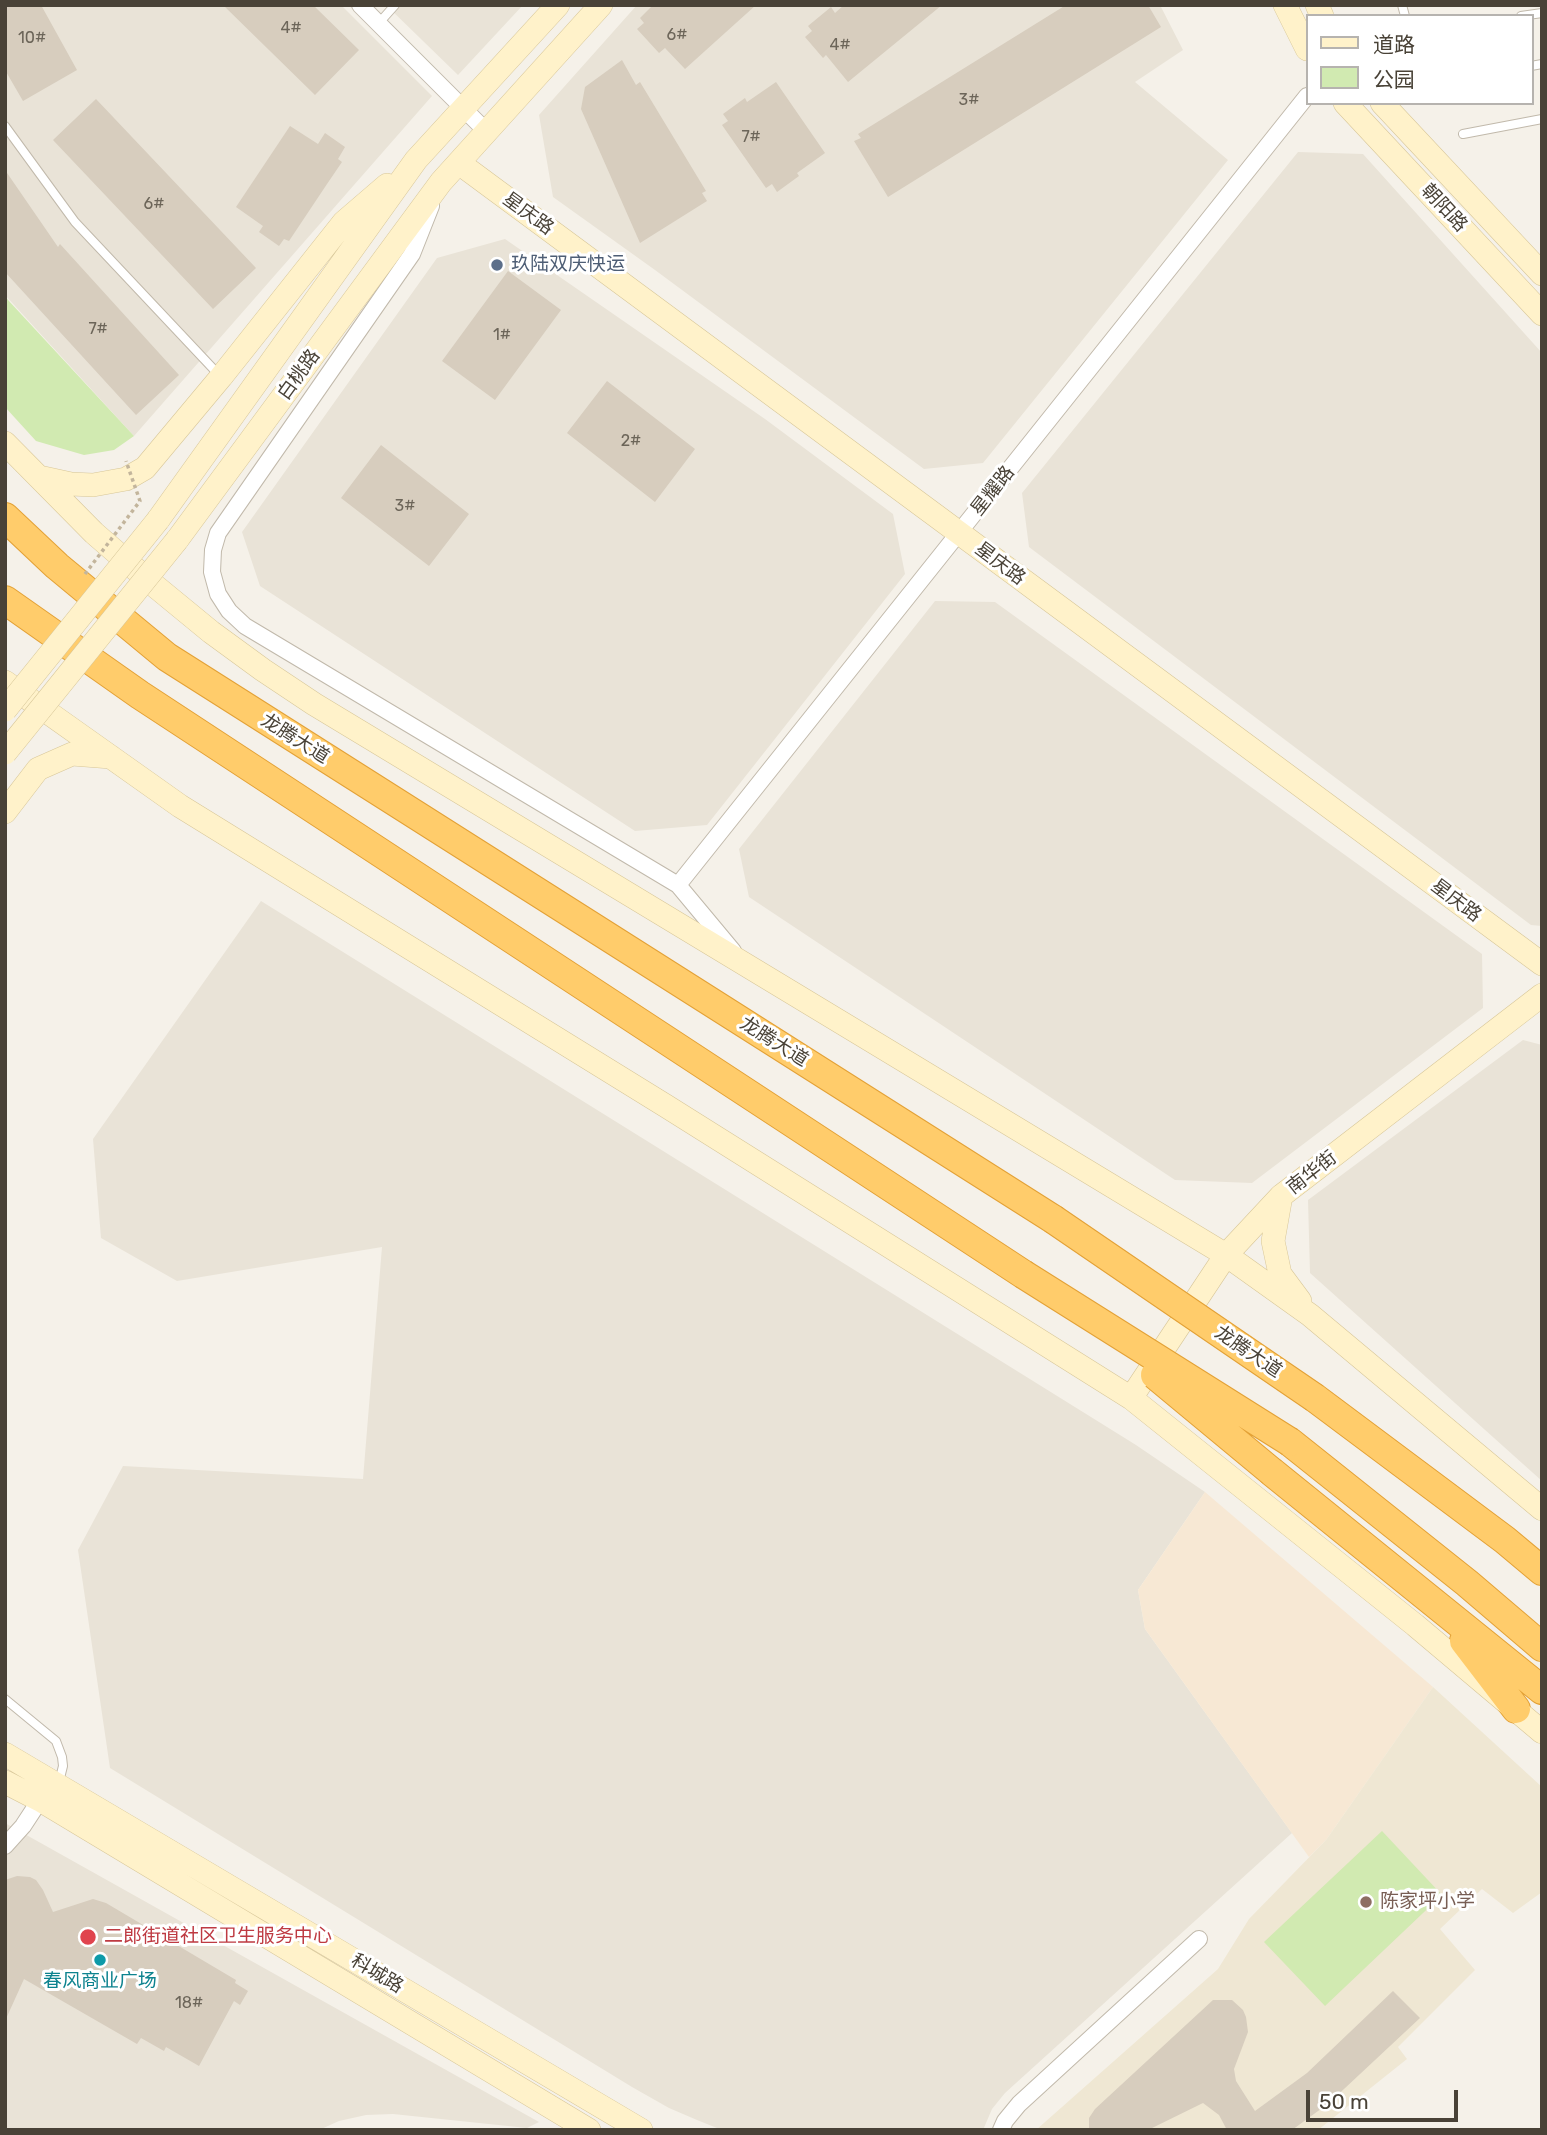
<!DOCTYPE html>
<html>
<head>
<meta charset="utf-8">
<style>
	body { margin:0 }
	#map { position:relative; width:1547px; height:2135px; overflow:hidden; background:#f5f1e9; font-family:Rubik,"Noto Sans SC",sans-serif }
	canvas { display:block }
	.frame { position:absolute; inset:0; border:7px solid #494237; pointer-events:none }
	.legend { position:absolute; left:1306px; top:14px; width:228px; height:91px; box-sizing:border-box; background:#fff; border:2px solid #b6b3af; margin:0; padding:9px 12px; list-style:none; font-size:21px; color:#494237 }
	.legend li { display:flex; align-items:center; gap:14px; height:35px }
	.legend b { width:35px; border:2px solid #b6b3af }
	.scale { position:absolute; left:1306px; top:2090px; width:152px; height:32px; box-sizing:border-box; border:4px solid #494237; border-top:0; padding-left:9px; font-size:21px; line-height:24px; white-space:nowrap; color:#494237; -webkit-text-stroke:5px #fff; paint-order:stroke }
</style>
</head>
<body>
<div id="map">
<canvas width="1547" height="2135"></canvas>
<div class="frame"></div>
<ul class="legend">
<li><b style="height:9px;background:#fff2ca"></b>道路</li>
<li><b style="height:19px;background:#d1eab1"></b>公园</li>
</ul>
<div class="scale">50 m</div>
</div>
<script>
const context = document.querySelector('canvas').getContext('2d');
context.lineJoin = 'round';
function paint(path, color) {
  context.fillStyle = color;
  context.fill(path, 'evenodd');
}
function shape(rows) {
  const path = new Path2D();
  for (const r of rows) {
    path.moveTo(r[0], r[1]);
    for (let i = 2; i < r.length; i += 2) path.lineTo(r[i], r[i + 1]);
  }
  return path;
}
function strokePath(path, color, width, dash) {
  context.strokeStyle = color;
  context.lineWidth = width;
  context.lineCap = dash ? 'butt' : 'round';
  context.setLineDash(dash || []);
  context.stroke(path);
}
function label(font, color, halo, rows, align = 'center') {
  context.font = font + ' Rubik,"Noto Sans SC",sans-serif';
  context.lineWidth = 6;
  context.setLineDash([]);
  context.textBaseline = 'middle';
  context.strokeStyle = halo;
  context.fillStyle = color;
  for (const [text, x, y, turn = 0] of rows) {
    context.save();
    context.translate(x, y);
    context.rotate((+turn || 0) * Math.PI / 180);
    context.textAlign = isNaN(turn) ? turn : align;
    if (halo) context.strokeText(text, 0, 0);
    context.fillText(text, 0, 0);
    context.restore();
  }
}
const residential = shape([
	[5,5,341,5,432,96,134,436,5,295],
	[386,5,523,5,458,75],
	[637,5,1160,5,1183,50,1135,82,1228,160,983,463,924,469,655,270,553,197,539,115],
	[1298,152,1363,154,1542,353,1542,926,1531,925,1029,547,1022,493],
	[505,239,765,419,893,514,905,574,707,825,635,831,260,586,242,532,437,258],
	[935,601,995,602,1482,954,1483,1008,1252,1183,1175,1180,749,897,739,849],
	[261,901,1136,1445,1205,1492,1138,1590,1145,1629,1292,1833,1005,2093,992,2109,983,2130,722,2130,697,2120,669,2108,632,2087,110,1768,78,1550,123,1466,363,1479,382,1247,177,1281,101,1238,93,1139],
	[1523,1040,1542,1045,1542,1481,1310,1273,1308,1200],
	[5,1823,539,2122,527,2128,393,2114,366,2115,339,2121,319,2130,5,2130]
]);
const commercial = shape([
	[1205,1492,1433,1687,1326,1840,1309,1857,1145,1629,1138,1590]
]);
const education = shape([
	[1433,1687,1542,1787,1542,1892,1513,1913,1482,1889,1440,1929,1475,1970,1398,2047,1407,2059,1318,2130,1036,2130,1218,1969,1249,1919,1326,1840]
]);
const green = shape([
	[5,295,8,300,134,436,114,450,84,455,36,441,5,407],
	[1382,1831,1442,1895,1325,2006,1264,1942]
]);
const building = shape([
	[5,5,41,5,77,70,23,101,5,70],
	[223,5,313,5,359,50,315,95],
	[653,5,756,5,685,69,665,48,659,53,637,29,644,23,640,18],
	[844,5,942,5,848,82,826,55,823,58,805,37,812,31,808,26,831,7,835,13],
	[1066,5,1148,5,1161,27,888,197,854,141,861,138,858,134],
	[622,60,636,85,640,82,706,191,702,193,707,201,640,243,581,109,585,87],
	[776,82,825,153,797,173,799,176,777,192,772,184,766,188,722,125,728,121,723,114,745,98,747,102],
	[96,99,256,268,213,309,53,140],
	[290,126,318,144,325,133,345,147,338,159,342,162,327,184,289,241,284,239,279,246,259,232,263,226,236,207],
	[5,170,58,247,60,244,179,375,136,415,5,272],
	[508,271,561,310,495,400,442,361],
	[607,381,695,449,655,502,567,433],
	[381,445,469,514,429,566,341,498],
	[17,1876,30,1877,36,1880,43,1890,53,1912,93,1899,106,1903,236,1980,235,1983,248,1991,240,2005,234,2001,199,2066,166,2047,164,2051,141,2038,137,2044,24,1979,5,2021,5,1880],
	[1393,1991,1420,2018,1329,2103,1292,2130,1227,2130,1219,2115,1203,2103,1148,2130,1089,2130,1089,2118,1095,2109,1213,2000,1232,2000,1243,2010,1246,2017,1248,2032,1234,2069,1236,2081,1255,2111,1307,2073]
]);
const lane = shape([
	[1402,5,1405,16],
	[1521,16,1542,13],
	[378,24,395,5],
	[1531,66,1542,64],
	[5,126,75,222,220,376],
	[1463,134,1542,119],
	[5,1699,56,1741,62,1757,63,1766,59,1782]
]);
const street = shape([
	[360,5,487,132],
	[431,206,412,254,218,533,213,550,212,572,218,594,229,611,245,626,678,885,733,951],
	[678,885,1307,96],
	[5,1846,23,1826,40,1800],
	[1001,2130,1005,2121,1019,2104,1199,1939]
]);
const secondary = shape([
	[1285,5,1307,49],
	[1317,5,1322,16],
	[1345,103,1542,314],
	[1382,103,1542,274],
	[459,163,1542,964],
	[5,443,94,533,155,586,211,632,263,670,314,704,1226,1255,1310,1315,1542,1509],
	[39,477,71,484,93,485,126,479,145,468,221,377,344,222,387,185],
	[158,520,416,160,558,5],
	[177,540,441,182,601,5],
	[5,682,180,806,666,1106,1131,1398,1415,1625,1542,1732],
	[5,812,38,769,72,754,111,757],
	[1281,1196,1273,1241,1280,1274,1300,1301],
	[1131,1398,1226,1255,1281,1196,1542,995],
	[5,1754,641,2130],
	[5,1782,40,1800,589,2130]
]);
const highway = shape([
	[5,517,57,566,167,657,1053,1219],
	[5,600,140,695,1023,1274],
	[1315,1398,1505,1540,1542,1571],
	[1290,1442,1467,1583,1542,1647],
	[1272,1472,1542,1690],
	[1464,1641,1516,1709]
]);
const pathBridge = shape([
	[85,574,140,501,126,461]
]);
const secondaryBridge = shape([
	[5,710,158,520],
	[5,753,177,540]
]);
const highwayBridge = shape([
	[1053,1219,1315,1398],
	[1023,1274,1290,1442],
	[1155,1375,1272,1472]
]);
const markers = [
	[497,265,7,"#5c6f8a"],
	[1366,1902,7,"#8d6e63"],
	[88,1937,9,"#e0444e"],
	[100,1960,7,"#0f9aa8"]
];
const numberNames = [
	["4#",291,28],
	["6#",677,35],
	["10#",32,38],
	["4#",840,45],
	["3#",969,100],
	["7#",751,137],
	["6#",154,204],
	["7#",98,329],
	["1#",502,335],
	["2#",631,441],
	["3#",405,506],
	["18#",189,2003]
];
const streetNames = [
	["朝阳路",1444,208,47],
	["星庆路",528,214,36],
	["白桃路",299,375,-54],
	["星耀路",993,491,-52],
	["星庆路",1000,564,37],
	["龙腾大道",295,739,32],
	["星庆路",1456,901,37],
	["龙腾大道",774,1042,32],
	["南华街",1312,1173,-38],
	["龙腾大道",1248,1352,34],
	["科城路",377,1974,31]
];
const serviceNames = [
	["玖陆双庆快运",511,265]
];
const educationNames = [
	["陈家坪小学",1380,1902]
];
const healthNames = [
	["二郎街道社区卫生服务中心",104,1937]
];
const cultureNames = [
	["春风商业广场",100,1982]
];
paint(residential, '#e9e3d7');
paint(commercial, '#f7e8d4');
paint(education, '#efe7d3');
paint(green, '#d1eab1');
paint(building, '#d7cdbe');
strokePath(lane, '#c1b9ab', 10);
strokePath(street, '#c1b9ab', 18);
strokePath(secondary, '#d7c698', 24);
strokePath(highway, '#e3a136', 30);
strokePath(lane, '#fff', 8);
strokePath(street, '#fff', 16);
strokePath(secondary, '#fff2ca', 23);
strokePath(highway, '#ffcc6b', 28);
strokePath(secondaryBridge, '#d7c698', 24, []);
strokePath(highwayBridge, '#e3a136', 30, []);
strokePath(pathBridge, '#c3b59c', 3.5, [3.5, 3.5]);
strokePath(secondaryBridge, '#fff2ca', 23);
strokePath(highwayBridge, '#ffcc6b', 28);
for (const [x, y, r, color] of markers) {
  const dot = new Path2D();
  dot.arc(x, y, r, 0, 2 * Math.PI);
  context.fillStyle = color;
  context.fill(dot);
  strokePath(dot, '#fff', 2.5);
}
label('16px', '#6c6559', null, numberNames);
label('19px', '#494237', '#fff', streetNames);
label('19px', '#4e5e75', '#fff', serviceNames, 'left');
label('19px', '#785e54', '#fff', educationNames, 'left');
label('19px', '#be3a42', '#fff', healthNames, 'left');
label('19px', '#0d838f', '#fff', cultureNames);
</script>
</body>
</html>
